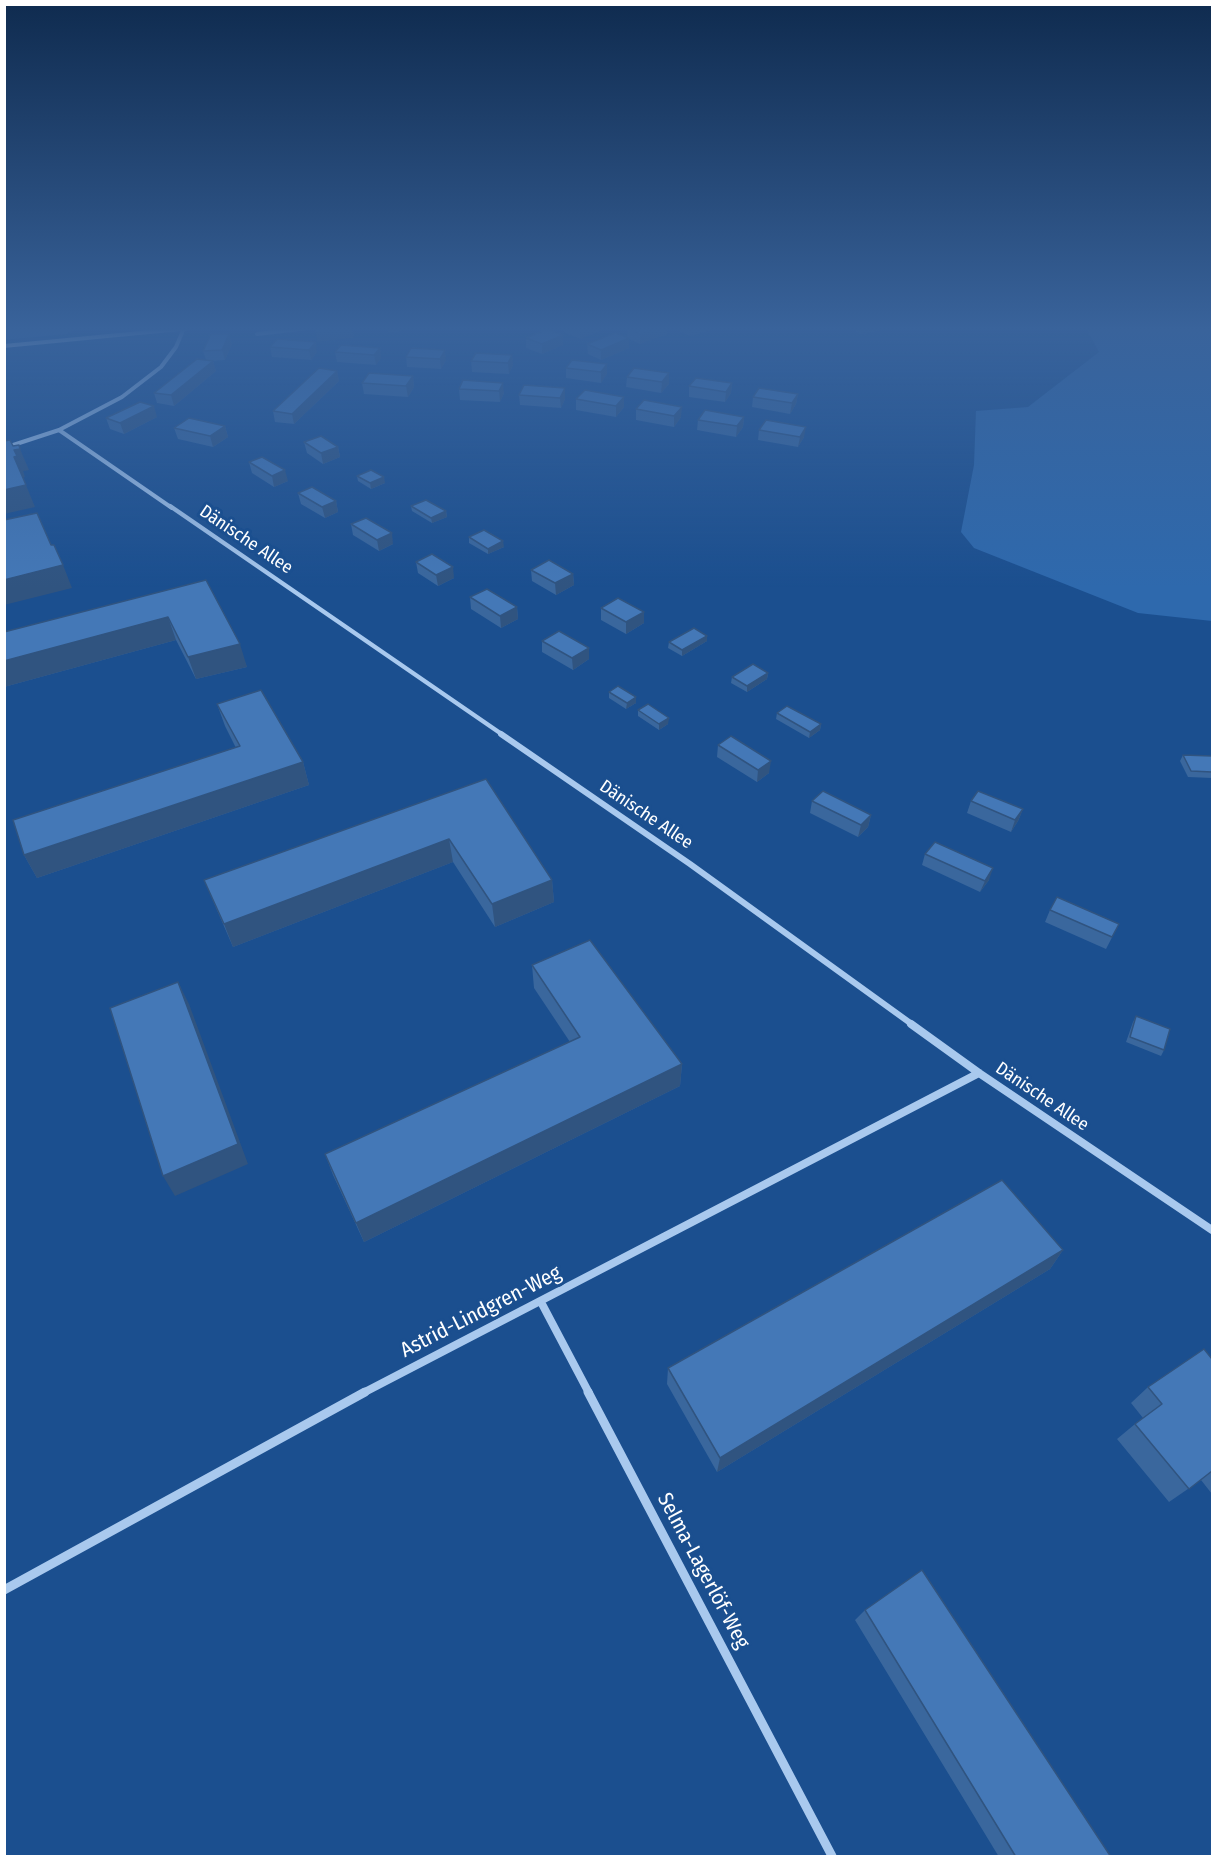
<!DOCTYPE html>
<html>
<head>
<meta charset="utf-8">
<style>
	body { margin:0 }
	#map { position:relative; width:1217px; height:1861px; overflow:hidden; background:#1b4f8f; font-family:"Fira Sans Condensed",sans-serif }
	canvas { display:block }
	.frame { position:absolute; inset:0; border:6px solid #fff; pointer-events:none }
</style>
</head>
<body>
<div id="map">
<canvas width="1217" height="1861"></canvas>
<div class="frame"></div>
</div>
<script>
const context = document.querySelector('canvas').getContext('2d');
context.lineJoin = 'round';
function paint(path, color) {
  context.fillStyle = color;
  context.fill(path, 'evenodd');
}
function shape(rows) {
  const path = new Path2D();
  for (const r of rows) {
    path.moveTo(r[0], r[1]);
    for (let i = 2; i < r.length; i += 2) path.lineTo(r[i], r[i + 1]);
  }
  return path;
}
function strokePath(path, color, width, dash) {
  context.strokeStyle = color;
  context.lineWidth = width;
  context.lineCap = dash ? 'butt' : 'round';
  context.setLineDash(dash || []);
  context.stroke(path);
}
function label(font, color, halo, rows, align = 'center') {
  context.font = font + ' "Fira Sans Condensed",sans-serif';
  context.lineWidth = 6;
  context.setLineDash([]);
  context.textBaseline = 'middle';
  context.strokeStyle = halo;
  context.fillStyle = color;
  for (const [text, x, y, turn = 0] of rows) {
    context.save();
    context.translate(x, y);
    context.rotate((+turn || 0) * Math.PI / 180);
    context.textAlign = isNaN(turn) ? turn : align;
    if (halo) context.strokeText(text, 0, 0);
    context.fillText(text, 0, 0);
    context.restore();
  }
}
const green = shape([
	[5,328,79,328,66,334,5,340],
	[1086,328,1212,328,1212,621,1138,613,974,548,961,532,974,465,976,411,1028,407,1099,352]
]);
const minorFar4 = shape([
	[257,334,308,328],
	[59,430,172,508],
	[4,448,59,430,122,397,161,367,176,347,184,328]
]);
const minorFar3 = shape([
	[170,506,503,735]
]);
const minorFar2 = shape([
	[501,734,690,864,913,1025]
]);
const minorFar1 = shape([
	[911,1024,979,1073,1212,1230],
	[541,1302,589,1393],
	[363,1393,979,1073]
]);
const minor = shape([
	[588,1392,832,1856],
	[4,1590,365,1392]
]);
const primary = shape([
	[171,328,195,328,191,330,4,348,4,344,171,328]
]);
const wall = shape([
	[564,328,604,328,604,329,580,339,564,332],
	[628,328,667,328,667,334,640,344,629,339,629,348,601,360,588,354,587,344,627,338],
	[677,328,717,328,690,336,677,330],
	[850,328,892,328,861,334],
	[229,334,232,344,225,360,212,361,213,361,216,371,174,406,157,403,154,393,206,360,203,351],
	[526,338,563,345,542,354,526,348],
	[277,339,317,352,311,360,272,357,270,347],
	[380,348,381,358,376,365,337,362,335,352],
	[411,348,446,360,441,369,407,367,406,357],
	[512,355,513,365,509,374,472,372,471,361],
	[572,360,607,374,601,383,566,378,566,368],
	[337,371,339,381,294,424,275,422,273,411],
	[669,373,669,384,661,393,626,387,627,377],
	[413,376,414,387,408,397,364,394,362,383],
	[463,380,504,393,500,402,460,400,459,389],
	[732,383,731,393,725,402,689,397,689,386],
	[565,388,565,399,561,408,520,405,519,395],
	[798,394,796,404,790,414,752,407,753,397],
	[624,397,624,407,616,417,576,410,576,399],
	[636,409,681,417,674,427,636,420],
	[157,417,124,434,110,429,106,418],
	[744,417,743,427,736,437,697,430,698,420],
	[225,426,228,437,213,447,178,439,174,428],
	[759,430,804,437,798,447,758,440],
	[304,442,338,447,340,457,323,464,307,453],
	[249,462,288,481,274,487,252,473],
	[357,476,385,483,371,489,358,481],
	[298,493,336,501,338,512,325,518,301,504],
	[411,506,446,511,447,517,432,523,412,511],
	[351,524,393,544,379,551,353,535],
	[469,537,504,547,488,554,469,543],
	[416,562,454,578,438,586,418,573],
	[531,570,573,574,574,585,556,595,532,581],
	[206,580,247,667,196,679,176,640,4,687,4,632],
	[470,597,517,607,518,619,501,628,471,609],
	[601,608,644,623,626,634,601,620],
	[707,636,707,641,682,656,668,648,669,642],
	[542,641,589,648,589,659,573,670,542,652],
	[768,673,767,679,747,692,731,683,732,677],
	[609,692,636,703,626,709,609,698],
	[217,704,303,762,309,785,37,878,24,855,236,748,225,726],
	[638,710,668,724,659,730,638,716],
	[777,713,821,724,820,730,809,738,776,719],
	[718,745,769,773,757,782,717,757],
	[1183,755,1212,756,1212,778,1188,777,1180,761],
	[486,779,552,880,554,902,495,927,453,862,233,947,204,880],
	[812,801,871,815,868,827,858,837,810,813],
	[971,801,1023,809,1018,821,1011,832,967,813],
	[925,854,989,880,980,892,922,865],
	[1050,910,1119,924,1106,949,1045,922],
	[532,965,682,1064,680,1086,364,1242,333,1175,325,1154,570,1042,534,988],
	[1136,1016,1164,1050,1161,1056,1126,1042,1133,1022],
	[1063,1250,1050,1269,717,1472,667,1384,668,1368],
	[1212,1359,1212,1494,1201,1480,1169,1502,1117,1439,1135,1424,1143,1418,1131,1403,1148,1387],
	[865,1610,1111,1857,999,1857,855,1620]
]);
const shadedWall = shape([
	[352,328,354,338,317,342,316,332],
	[388,328,420,328,389,333],
	[583,328,604,328,604,329,580,339,580,329],
	[657,328,667,328,667,334,640,344,640,334],
	[690,328,717,328,690,336],
	[862,328,892,328,861,334],
	[229,334,232,344,225,360,222,350],
	[563,335,563,345,542,354,542,344],
	[629,338,629,348,601,360,601,350],
	[316,342,317,352,311,360,309,350],
	[380,348,381,358,376,365,374,355],
	[445,350,446,360,441,369,440,359],
	[512,355,513,365,509,374,508,363],
	[213,361,216,371,174,406,171,395],
	[607,364,607,374,601,383,601,372],
	[337,371,339,381,294,424,292,414],
	[669,373,669,384,661,393,662,382],
	[413,376,414,387,408,397,406,386],
	[503,383,504,393,500,402,499,391],
	[732,383,731,393,725,402,726,392],
	[565,388,565,399,561,408,560,398],
	[798,394,796,404,790,414,792,403],
	[624,397,624,407,616,417,616,406],
	[154,406,157,417,124,434,120,423],
	[682,407,681,417,674,427,674,416],
	[744,417,743,427,736,437,737,426],
	[225,426,228,437,213,447,210,436],
	[806,427,804,437,798,447,800,437],
	[338,447,340,457,323,464,321,453],
	[20,449,29,470,23,471,25,477,23,478,35,507,4,514,4,490,14,457,14,450],
	[285,470,288,481,274,487,272,476],
	[384,477,385,483,371,489,370,483],
	[336,501,338,512,325,518,322,507],
	[446,511,447,517,432,523,431,518],
	[392,533,393,544,379,551,377,540],
	[503,541,504,547,488,554,488,549],
	[63,565,72,588,4,605,4,580],
	[453,567,454,578,438,586,436,575],
	[573,574,574,585,556,595,555,583],
	[517,607,518,619,501,628,500,616],
	[644,612,644,623,626,634,626,622],
	[168,617,176,640,4,687,4,661],
	[707,636,707,641,682,656,682,650],
	[240,644,247,667,196,679,188,657],
	[589,648,589,659,573,670,572,658],
	[768,673,767,679,747,692,747,686],
	[636,697,636,703,626,709,627,703],
	[669,718,668,724,659,730,659,724],
	[821,724,820,730,809,738,810,732],
	[771,761,769,773,757,782,758,770],
	[303,762,309,785,37,878,24,855],
	[1023,809,1018,821,1011,832,1015,820],
	[871,815,868,827,858,837,861,825],
	[449,839,453,862,233,947,224,924],
	[993,868,989,880,980,892,985,881],
	[552,880,554,902,495,927,492,904],
	[178,982,189,1004,248,1164,175,1196,163,1176],
	[682,1064,680,1086,364,1242,356,1223],
	[1063,1250,1050,1269,717,1472,720,1458]
]);
const building = shape([
	[315,328,352,328,316,332,315,328],
	[628,328,657,328,640,334,628,328],
	[547,329,563,335,542,344,526,338,547,329],
	[615,333,629,338,601,350,587,344,615,333],
	[211,334,229,334,222,350,203,351,211,334],
	[277,339,316,342,309,350,270,347,277,339],
	[341,345,380,348,374,355,335,352,341,345],
	[411,348,445,350,440,359,406,357,411,348],
	[476,353,512,355,508,363,471,361,476,353],
	[197,359,213,361,171,395,154,393,197,359],
	[572,360,607,364,601,372,566,368,572,360],
	[319,368,337,371,292,414,273,411,319,368],
	[634,368,669,373,662,382,627,377,634,368],
	[369,373,413,376,406,386,362,383,369,373],
	[696,378,732,383,726,392,689,386,696,378],
	[463,380,503,383,499,391,459,389,463,380],
	[524,385,565,388,560,398,519,395,524,385],
	[759,388,798,394,792,403,753,397,759,388],
	[585,390,624,397,616,406,576,399,585,390],
	[644,400,682,407,674,416,636,409,644,400],
	[140,402,154,406,120,423,106,418,140,402],
	[705,410,744,417,737,426,698,420,705,410],
	[189,418,225,426,210,436,174,428,189,418],
	[766,420,806,427,800,437,759,430,766,420],
	[321,436,338,447,321,453,304,442,321,436],
	[10,440,13,446,19,445,20,449,14,450,17,456,14,457,26,485,4,490,4,441,10,440],
	[262,457,285,470,272,476,249,462,262,457],
	[371,470,384,477,370,483,357,476,371,470],
	[312,487,336,501,322,507,298,493,312,487],
	[426,500,446,511,431,518,411,506,426,500],
	[37,513,51,545,54,545,63,565,4,580,4,520,37,513],
	[366,518,392,533,377,540,351,524,366,518],
	[484,530,503,541,488,549,469,537,484,530],
	[432,554,453,567,436,575,416,562,432,554],
	[549,560,573,574,555,583,531,570,549,560],
	[206,580,240,644,188,657,168,617,4,661,4,632,206,580],
	[487,589,517,607,500,616,470,597,487,589],
	[618,598,644,612,626,622,601,608,618,598],
	[694,628,707,636,682,650,669,642,694,628],
	[559,631,589,648,572,658,542,641,559,631],
	[753,664,768,673,747,686,732,677,753,664],
	[618,686,636,697,627,703,609,692,618,686],
	[261,690,303,762,24,855,13,820,240,746,217,704,261,690],
	[648,704,669,718,659,724,638,710,648,704],
	[787,706,821,724,810,732,777,713,787,706],
	[731,736,771,761,758,770,718,745,731,736],
	[1183,755,1212,756,1212,772,1191,771,1183,755],
	[486,779,552,880,492,904,449,839,224,924,204,880,486,779],
	[823,791,871,815,861,825,812,801,823,791],
	[978,791,1023,809,1015,820,971,801,978,791],
	[935,842,993,868,985,881,925,854,935,842],
	[1057,897,1119,924,1112,937,1050,910,1057,897],
	[590,940,682,1064,356,1223,325,1154,580,1037,532,965,590,940],
	[178,982,238,1144,163,1176,110,1008,178,982],
	[1136,1016,1170,1029,1164,1050,1130,1037,1136,1016],
	[1002,1180,1063,1250,720,1458,668,1368,1002,1180],
	[1204,1349,1212,1359,1212,1471,1189,1489,1135,1424,1162,1404,1148,1387,1204,1349],
	[922,1570,1111,1857,1016,1857,865,1610,922,1570]
]);
const streetNames = [
	["Dänische Allee",246,540,34],
	["Dänische Allee",646,815,34],
	["Dänische Allee",1042,1097,34]
];
const nearStreetnames = [
	["Astrid-Lindgren-Weg",481,1312,-27],
	["Selma-Lagerlöf-Weg",703,1571,62]
];
paint(green, '#2e69ad');
strokePath(minorFar4, '#a9c9ee', 4);
strokePath(minorFar3, '#a9c9ee', 4.5);
strokePath(minorFar2, '#a9c9ee', 6);
strokePath(minorFar1, '#a9c9ee', 8);
strokePath(minor, '#a9c9ee', 9);
paint(primary, '#f0f6ff');
paint(wall, '#3a679d');
paint(shadedWall, '#305480');
paint(building, '#4478b7');
strokePath(building, '#305480', 1.5);
const sky = context.createLinearGradient(0, 0, 0, 588);
sky.addColorStop(0, '#0f2b4f');
sky.addColorStop(0.56, '#39639b');
sky.addColorStop(1, '#39639b00');
context.fillStyle = sky;
context.fillRect(0, 0, 1217, 588);
label('18px', '#fff', '#1b4f8f', streetNames);
label('21px', '#fff', '#1b4f8f', nearStreetnames);
</script>
</body>
</html>
